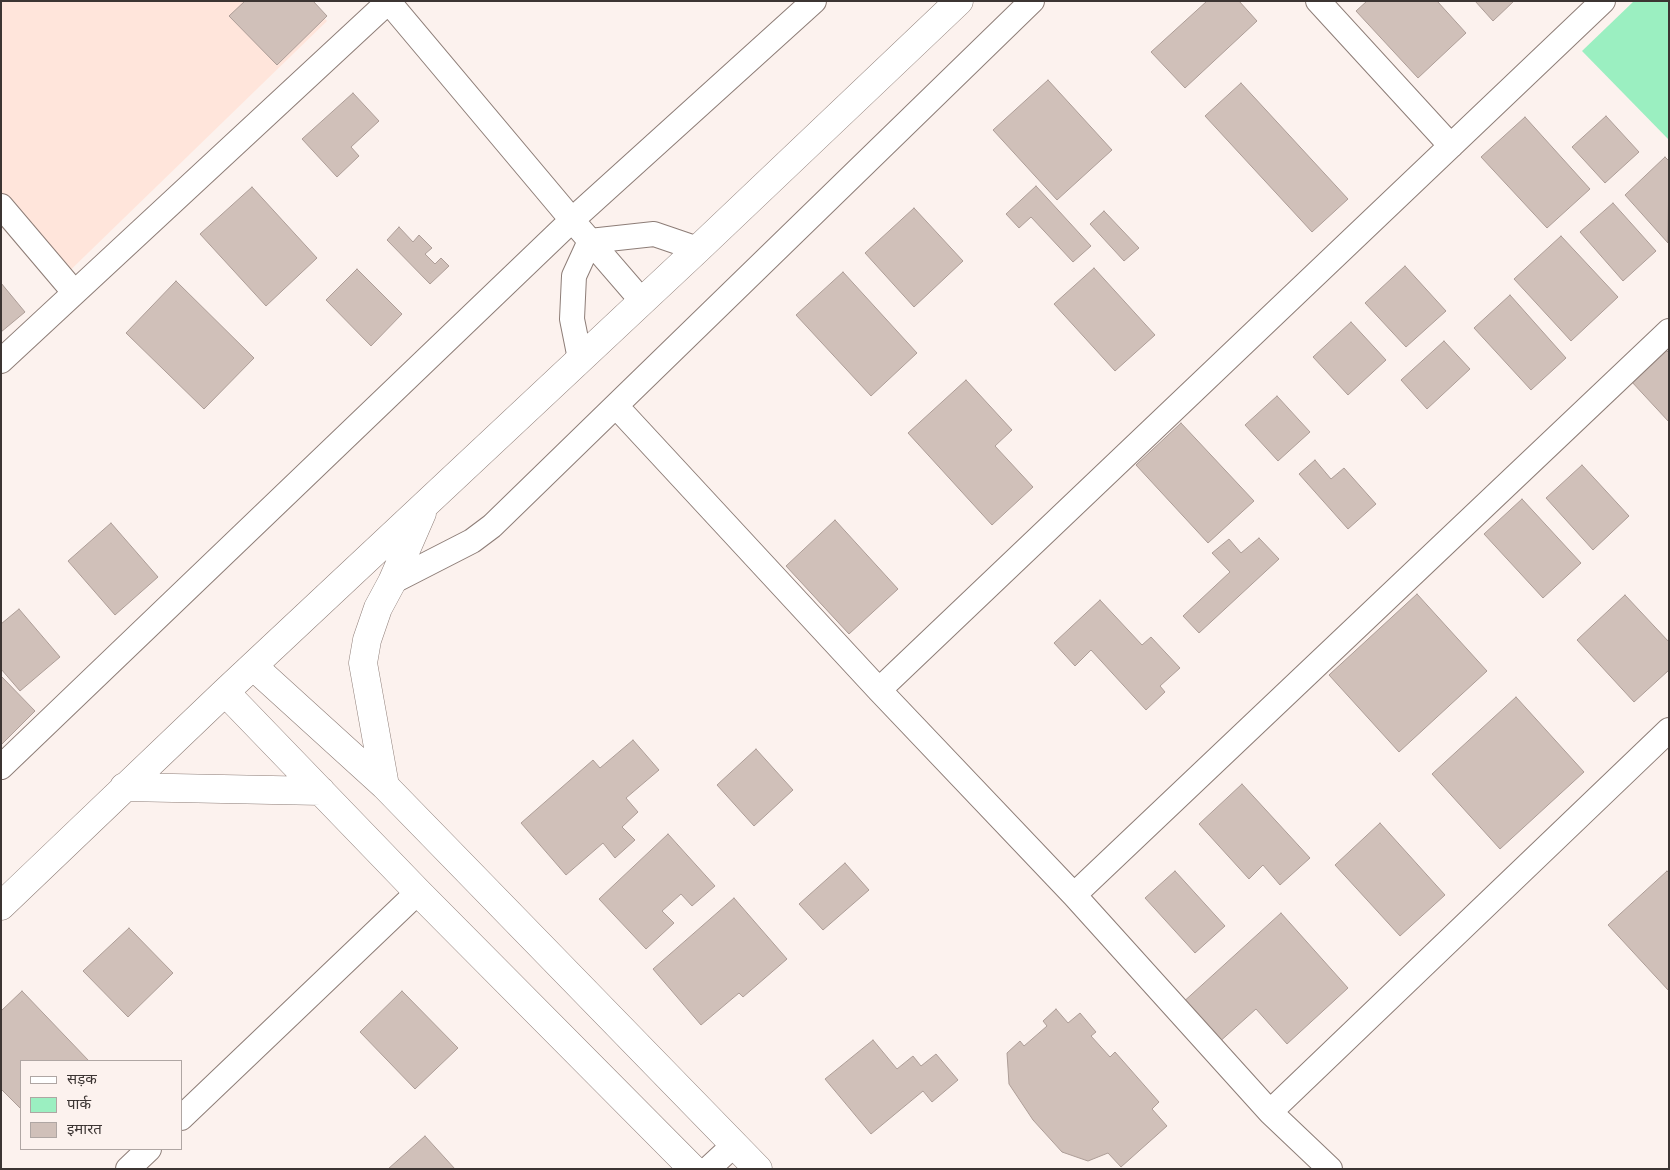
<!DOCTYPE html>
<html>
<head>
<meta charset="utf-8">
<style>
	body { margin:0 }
	#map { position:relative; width:1670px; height:1170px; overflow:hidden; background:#fcf2ee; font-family:"IBM Plex Serif","Noto Sans Devanagari",serif }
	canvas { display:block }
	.frame { position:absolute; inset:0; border:2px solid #3c3533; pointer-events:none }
	.legend { position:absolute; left:20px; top:1060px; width:162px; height:90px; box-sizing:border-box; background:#fcf2ee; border:1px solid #afa6a3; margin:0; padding:6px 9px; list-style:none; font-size:15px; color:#3c3533 }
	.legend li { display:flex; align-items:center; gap:10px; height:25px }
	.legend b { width:25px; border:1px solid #afa6a3 }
</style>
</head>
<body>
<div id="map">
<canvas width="1670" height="1170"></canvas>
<div class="frame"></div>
<ul class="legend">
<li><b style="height:6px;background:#fff"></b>सड़क</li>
<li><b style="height:14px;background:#9befc1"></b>पार्क</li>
<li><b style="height:14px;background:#d0c0b9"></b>इमारत</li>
</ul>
</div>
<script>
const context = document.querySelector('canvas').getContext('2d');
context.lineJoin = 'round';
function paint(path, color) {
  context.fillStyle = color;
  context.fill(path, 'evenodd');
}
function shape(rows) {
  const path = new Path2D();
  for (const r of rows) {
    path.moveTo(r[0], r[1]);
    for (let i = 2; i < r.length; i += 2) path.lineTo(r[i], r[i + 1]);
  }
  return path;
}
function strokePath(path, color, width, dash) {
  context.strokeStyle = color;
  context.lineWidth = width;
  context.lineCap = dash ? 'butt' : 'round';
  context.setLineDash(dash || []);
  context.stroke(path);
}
const built = shape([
	[1,1,310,1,327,21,53,287,1,226]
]);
const green = shape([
	[1634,1,1669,1,1669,140,1582,51]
]);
const building = shape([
	[245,1,313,1,327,16,277,65,229,16,245,1],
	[1207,1,1239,1,1257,21,1185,88,1151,52,1207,1],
	[1367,1,1437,1,1466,33,1418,78,1356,11,1367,1],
	[1475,1,1514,1,1493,21,1475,1],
	[1048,80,1112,150,1057,200,993,130,1048,80],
	[1241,83,1348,199,1312,232,1205,116,1241,83],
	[353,93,379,121,351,147,359,156,337,177,302,139,353,93],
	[1606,116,1639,152,1605,183,1572,147,1606,116],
	[1525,117,1590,189,1547,228,1481,157,1525,117],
	[1665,157,1669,161,1668,243,1625,195,1665,157],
	[1036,186,1091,246,1073,262,1031,217,1019,228,1006,214,1036,186],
	[252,187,317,258,266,306,200,234,252,187],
	[1613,203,1656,251,1623,281,1580,232,1613,203],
	[914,208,963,261,914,307,865,253,914,208],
	[1104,211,1139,248,1124,261,1090,224,1104,211],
	[399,227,413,242,419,235,432,248,425,254,435,264,441,258,449,266,430,284,387,240,399,227],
	[1561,236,1618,297,1571,341,1514,279,1561,236],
	[1405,266,1446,311,1406,347,1365,303,1405,266],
	[1094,268,1155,335,1115,371,1054,304,1094,268],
	[357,269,402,314,371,346,326,300,357,269],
	[843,272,917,353,871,396,796,315,843,272],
	[176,281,254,358,204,409,126,333,176,281],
	[1,283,25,312,1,332,1,283],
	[1510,295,1566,358,1531,390,1474,328,1510,295],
	[1351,322,1386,360,1348,395,1313,357,1351,322],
	[1444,341,1470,369,1427,409,1401,380,1444,341],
	[1665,349,1669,353,1669,422,1631,381,1665,349],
	[966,380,1012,430,995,446,1033,487,992,525,908,433,966,380],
	[1277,396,1310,432,1278,461,1245,425,1277,396],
	[1181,423,1254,501,1208,543,1136,465,1181,423],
	[1315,460,1331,479,1344,468,1376,504,1348,529,1299,474,1315,460],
	[1582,465,1629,516,1593,550,1546,498,1582,465],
	[1522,499,1581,563,1543,598,1484,534,1522,499],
	[835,520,898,589,849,634,786,566,835,520],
	[111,523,158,577,115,615,68,561,111,523],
	[1259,538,1279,559,1199,633,1183,616,1230,572,1212,553,1229,539,1241,553,1259,538],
	[1417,594,1487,671,1399,752,1329,675,1417,594],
	[1625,595,1669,642,1669,670,1634,702,1577,640,1625,595],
	[1100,600,1142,645,1151,637,1180,668,1160,686,1165,692,1146,710,1091,650,1075,666,1054,643,1100,600],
	[19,609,60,657,20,691,1,669,1,624,19,609],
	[1,676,35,711,1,745,1,676],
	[1516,697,1584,772,1500,849,1432,774,1516,697],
	[633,740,659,770,626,798,638,812,622,827,635,840,615,858,603,843,566,875,521,823,593,760,600,768,633,740],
	[756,749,793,790,754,826,717,785,756,749],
	[1242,784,1310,858,1280,885,1263,865,1249,879,1199,824,1242,784],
	[1380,823,1445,895,1400,936,1335,865,1380,823],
	[668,834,715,886,692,906,681,894,662,911,674,923,646,949,599,899,668,834],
	[845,863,869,890,823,930,799,904,845,863],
	[1175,871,1225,926,1195,953,1145,898,1175,871],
	[1667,871,1669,873,1669,991,1608,925,1667,871],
	[734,898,787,959,743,997,739,993,701,1025,653,969,734,898],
	[1281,913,1348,988,1287,1044,1256,1009,1217,1044,1180,1005,1281,913],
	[129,928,173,973,128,1017,83,971,129,928],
	[22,991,89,1061,21,1061,21,1109,1,1089,1,1011,22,991],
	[402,991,458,1048,415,1089,360,1032,402,991],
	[1056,1009,1068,1023,1080,1013,1096,1032,1091,1036,1110,1057,1115,1052,1159,1102,1152,1109,1167,1126,1121,1167,1108,1153,1088,1161,1062,1152,1033,1120,1009,1084,1007,1053,1020,1041,1024,1046,1047,1026,1043,1021,1056,1009],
	[873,1040,897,1069,913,1056,921,1066,936,1054,958,1080,932,1102,923,1091,871,1134,825,1079,873,1040],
	[425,1136,455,1169,388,1169,425,1136]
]);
const minor = shape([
	[388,1,572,220,642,301],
	[1318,1,1451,146],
	[1,206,74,292],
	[580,359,572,319,574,276,590,241,654,234,698,249],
	[1,361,388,2],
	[616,406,879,690,1074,895,1270,1112,1330,1169],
	[392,582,472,541,492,526,1032,1],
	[879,690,1603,1],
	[1,767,572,220,814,1],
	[1074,895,1669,331],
	[1270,1112,1669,730],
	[181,1118,418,892],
	[128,1169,149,1149],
	[708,1169,735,1144]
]);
const tertiary = shape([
	[253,666,385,786,758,1169],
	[225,692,418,892,693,1169],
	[385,786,363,663,367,640,378,608,392,582,422,513],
	[124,787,321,791],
	[1,906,225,692,698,249,959,1]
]);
paint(built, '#ffe5db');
paint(green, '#9befc1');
paint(building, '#d0c0b9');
strokePath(building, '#ad9d97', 1);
strokePath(minor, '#8d7d77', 26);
strokePath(tertiary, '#8d7d77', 29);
strokePath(minor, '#fff', 24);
strokePath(tertiary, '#fff', 28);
</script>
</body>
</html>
